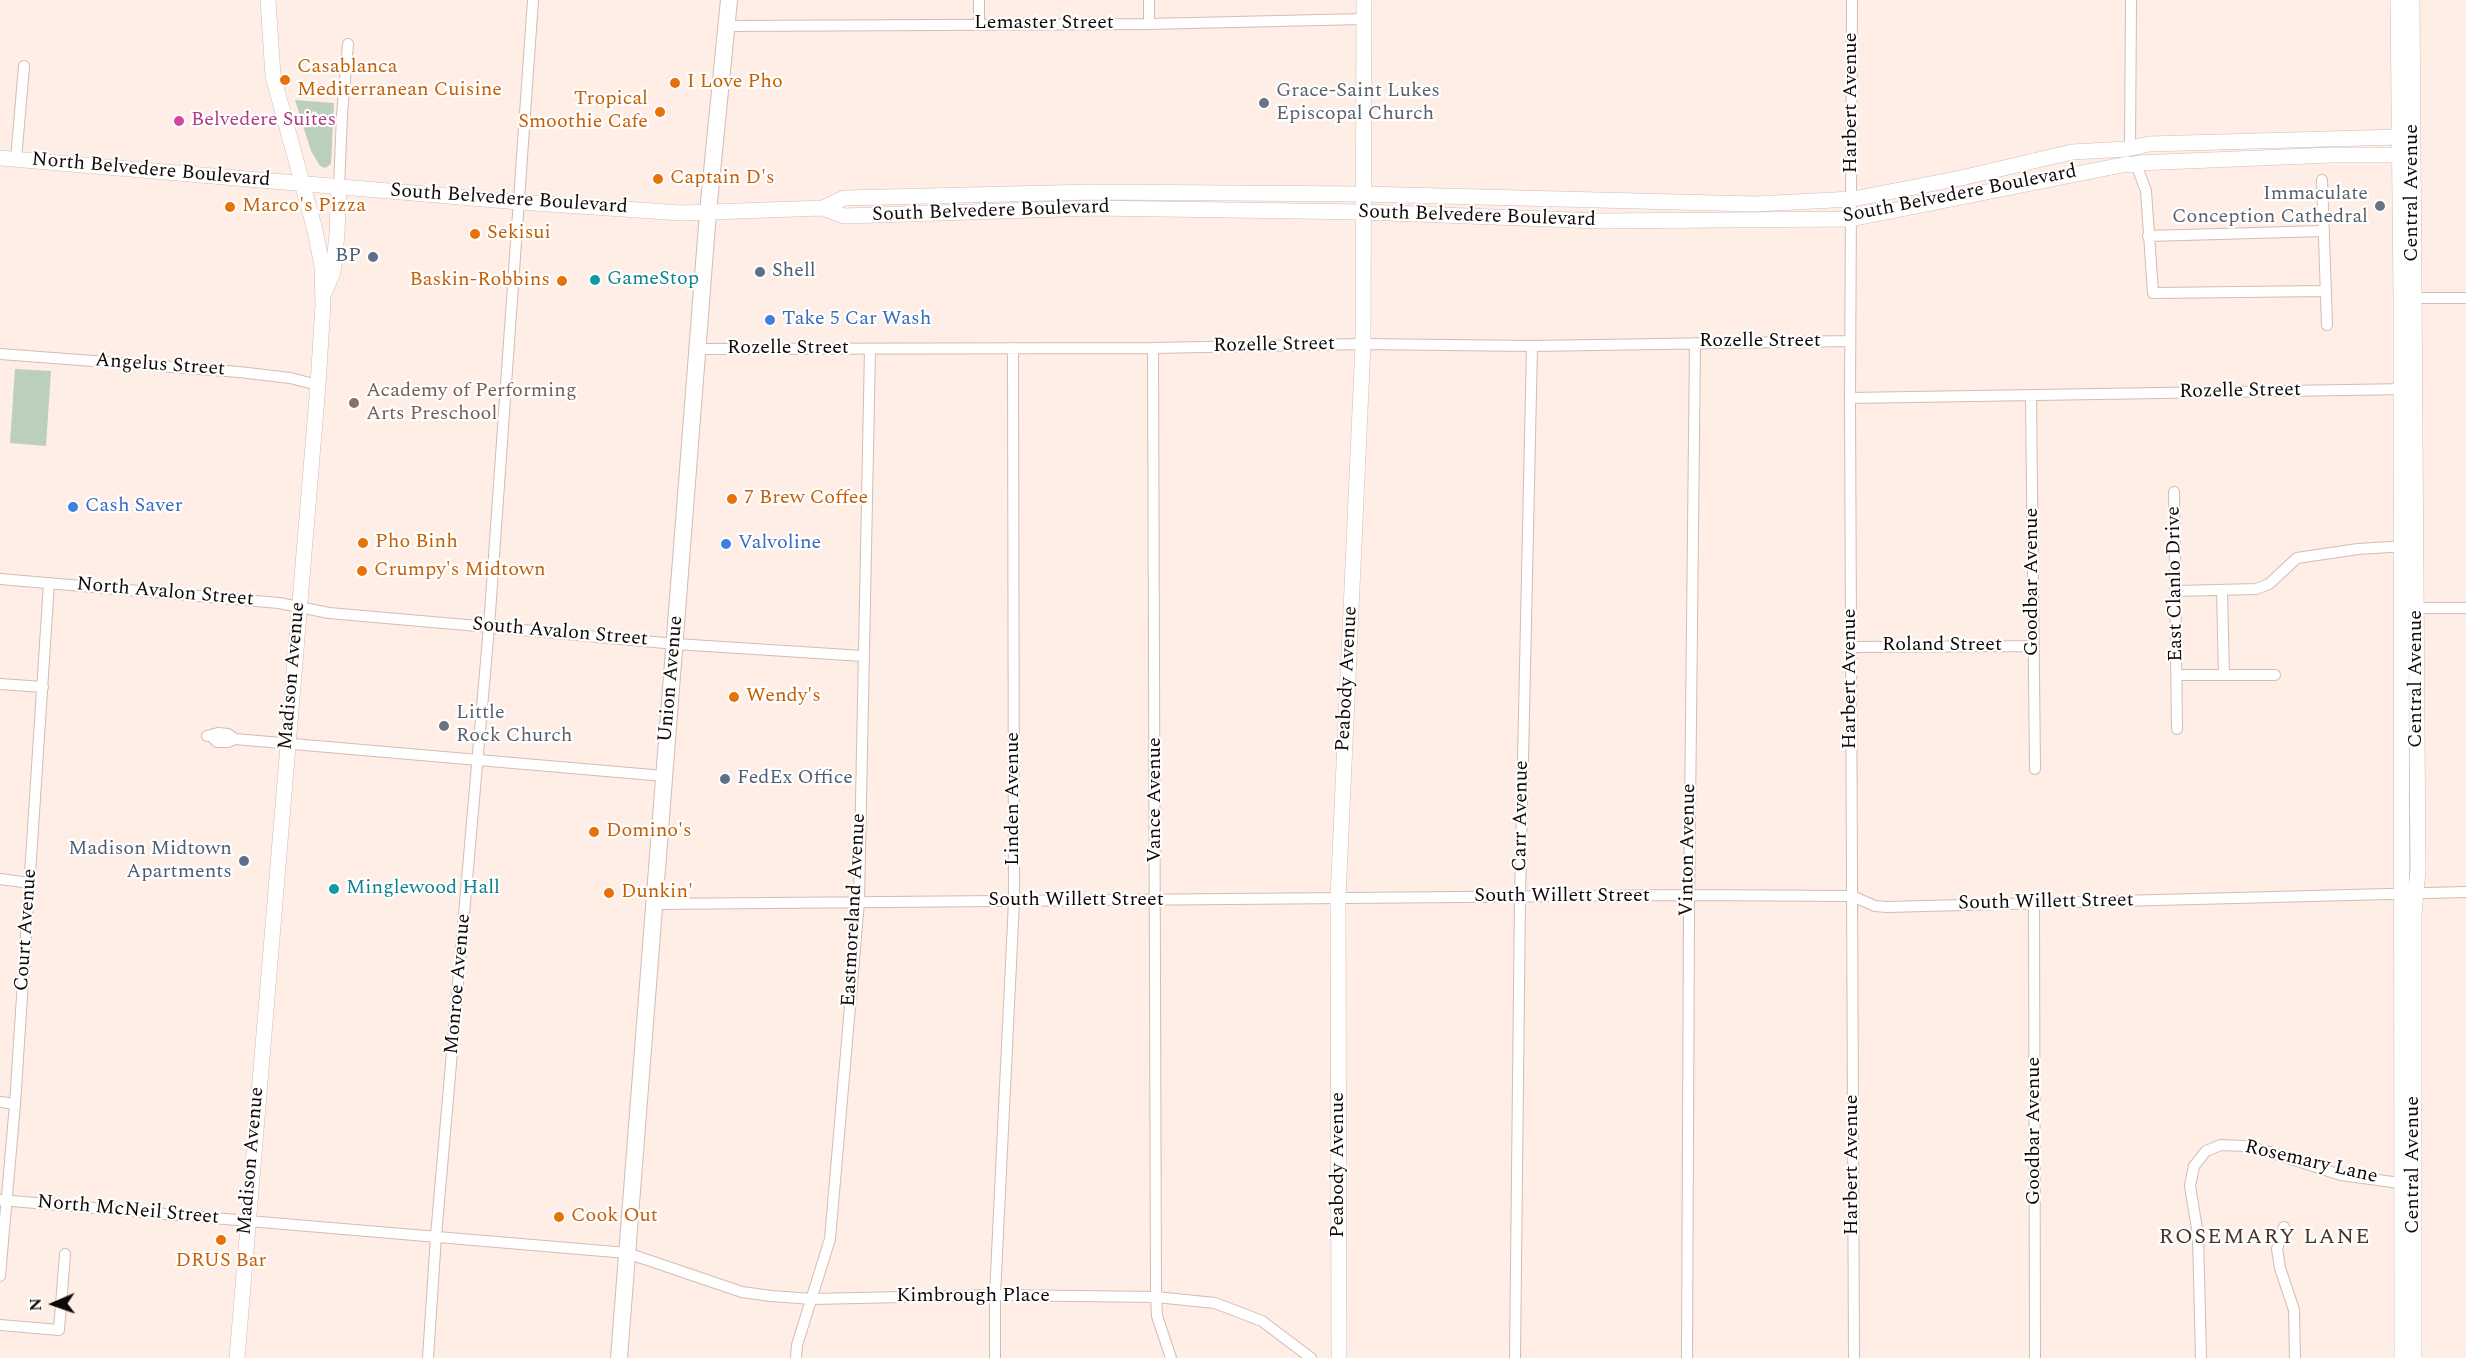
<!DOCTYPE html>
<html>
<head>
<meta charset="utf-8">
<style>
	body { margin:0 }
	#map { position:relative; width:2466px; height:1358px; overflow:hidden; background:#ffeee6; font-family:Spectral,serif }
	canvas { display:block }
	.north { position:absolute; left:24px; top:1274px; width:60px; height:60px; -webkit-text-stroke:4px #fff; paint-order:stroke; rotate:268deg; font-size:16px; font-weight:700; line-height:24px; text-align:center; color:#100907 }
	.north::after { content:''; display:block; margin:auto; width:21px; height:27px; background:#100907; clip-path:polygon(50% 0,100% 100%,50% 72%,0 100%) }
</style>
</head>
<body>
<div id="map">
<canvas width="2466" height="1358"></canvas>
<div class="north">N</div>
</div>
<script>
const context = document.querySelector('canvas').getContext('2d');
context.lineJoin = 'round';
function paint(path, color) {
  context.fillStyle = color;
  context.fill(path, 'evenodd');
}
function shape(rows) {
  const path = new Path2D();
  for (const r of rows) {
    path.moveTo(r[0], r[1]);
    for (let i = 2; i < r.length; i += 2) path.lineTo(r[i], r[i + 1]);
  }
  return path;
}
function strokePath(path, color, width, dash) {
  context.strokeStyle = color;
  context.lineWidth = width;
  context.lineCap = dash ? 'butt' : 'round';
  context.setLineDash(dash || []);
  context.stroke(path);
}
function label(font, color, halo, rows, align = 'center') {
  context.font = font + ' Spectral,serif';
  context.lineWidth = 4.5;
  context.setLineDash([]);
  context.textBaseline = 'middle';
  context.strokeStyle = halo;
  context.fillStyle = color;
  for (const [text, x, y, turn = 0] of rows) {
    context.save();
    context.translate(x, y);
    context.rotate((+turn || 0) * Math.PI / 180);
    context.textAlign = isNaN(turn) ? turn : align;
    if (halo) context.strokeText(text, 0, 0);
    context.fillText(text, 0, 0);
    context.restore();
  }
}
const green = shape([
	[295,100,334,103,331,164,325,168,320,166,311,151],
	[15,369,51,371,46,446,10,443]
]);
const street = shape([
	[979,0,979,24],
	[1852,0,1850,398,1854,1358],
	[1149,24,1149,0],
	[726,26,1149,24,1363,19],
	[2130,147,2131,0],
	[16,160,24,66],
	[2136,164,2146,191,2153,293,2326,291],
	[2322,180,2327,325],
	[339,187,342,115,348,44],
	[2148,236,2324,231],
	[2407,298,2466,298],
	[1153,348,1156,1297,1157,1316,1171,1358],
	[698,349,1153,348,1363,344,1532,346,1850,341],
	[0,354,239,372,290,378,318,385],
	[2031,396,2035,769],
	[1850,398,2408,389],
	[2174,492,2177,729],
	[0,579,279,603,329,613,489,627,676,644,863,656],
	[2177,591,2256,589,2269,584,2297,558,2358,549,2406,546],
	[2222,591,2224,675],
	[2410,608,2466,608],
	[1851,647,2033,646],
	[2177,675,2275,675],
	[0,684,43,687],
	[207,736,218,733,228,734,235,739],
	[211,736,217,742,228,742,235,739,664,776],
	[0,879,30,883],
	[2034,903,2035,1358],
	[655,904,1689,895,1852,896,1875,906,1887,907,2466,892],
	[0,1102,15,1104],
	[0,1200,627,1253,742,1292,771,1296,812,1299,995,1295,1156,1297,1215,1303,1262,1321,1311,1358],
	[2284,1227,2277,1249,2280,1268,2294,1310,2295,1358],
	[0,1276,15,1104,49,583],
	[0,1325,59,1330,65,1254],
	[428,1358,436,1236,489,627,533,0],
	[796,1358,797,1345,830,1239,859,902,870,349],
	[995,1358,995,1295,1014,901,1013,348],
	[1515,1358,1520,897,1532,346],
	[1687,1358,1689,908,1695,343],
	[2201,1358,2198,1235,2190,1186,2194,1166,2206,1151,2221,1145,2244,1146,2266,1151,2341,1175,2407,1184]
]);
const secondary = shape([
	[2398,0,2401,298,2402,1358],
	[2412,0,2418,870,2414,913,2414,1358],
	[0,158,519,202,682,213,823,208,844,198,1093,192,1363,194,1755,204,1853,199,1961,178,2072,152,2127,149,2149,144,2398,137,2413,143],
	[823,208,844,216,1094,208,1363,212,1599,221,1851,219,2127,164,2131,165,2138,163,2332,155,2399,155,2413,143],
	[325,291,333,272,337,234,339,187],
	[237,1358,318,385,323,304,322,266,315,230,273,76,268,0],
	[1339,1358,1338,898,1363,344,1364,0]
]);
const primary = shape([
	[619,1358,708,212,729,0]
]);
const markers = [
	[285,80,6,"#e8710a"],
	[675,83,6,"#e8710a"],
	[1264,103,6,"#6b7280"],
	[660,112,6,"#e8710a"],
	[179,121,6,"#d1479c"],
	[658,179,6,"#e8710a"],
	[2380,206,6,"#6b7280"],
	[230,207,6,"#e8710a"],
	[475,234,6,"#e8710a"],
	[373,257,6,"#5c6f8a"],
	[760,272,6,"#5c6f8a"],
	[595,280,6,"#0f9aa8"],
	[562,281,6,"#e8710a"],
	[770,320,6,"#3f7fe0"],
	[354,403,6,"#8d6e63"],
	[732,499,6,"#e8710a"],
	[73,507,6,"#3f7fe0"],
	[363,543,6,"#e8710a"],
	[726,544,6,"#3f7fe0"],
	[362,571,6,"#e8710a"],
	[734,697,6,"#e8710a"],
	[444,726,6,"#6b7280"],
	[725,779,6,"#5c6f8a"],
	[594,832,6,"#e8710a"],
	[244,861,6,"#5c6f8a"],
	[334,889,6,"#0f9aa8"],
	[609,893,6,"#e8710a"],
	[559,1217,6,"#e8710a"],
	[221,1240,6,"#e8710a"]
];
const streetNames = [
	["Lemaster Street",1044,24],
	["Harbert Avenue",1852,103,-90],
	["North Belvedere Boulevard",151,171,5],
	["Central Avenue",2413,193,-90],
	["South Belvedere Boulevard",1960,195,-11],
	["South Belvedere Boulevard",509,200,4],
	["South Belvedere Boulevard",991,212,-2],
	["South Belvedere Boulevard",1477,217,2],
	["Rozelle Street",1760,342],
	["Rozelle Street",1274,346,-1],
	["Rozelle Street",788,349],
	["Angelus Street",160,366,4],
	["Rozelle Street",2240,392,-1],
	["Goodbar Avenue",2033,582,-90],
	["East Clanlo Drive",2176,584,-91],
	["North Avalon Street",165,593,5],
	["South Avalon Street",560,633,5],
	["Roland Street",1942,646],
	["Madison Avenue",293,676,-85],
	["Union Avenue",672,679,-85],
	["Peabody Avenue",1348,679,-87],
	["Harbert Avenue",1851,679,-90],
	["Central Avenue",2417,679,-90],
	["Linden Avenue",1014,799,-90],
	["Vance Avenue",1156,800,-90],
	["Carr Avenue",1522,816,-89],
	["Vinton Avenue",1689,850,-89],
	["South Willett Street",1562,897],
	["South Willett Street",1076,901],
	["South Willett Street",2046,903,-1],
	["Eastmoreland Avenue",855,910,-87],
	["Court Avenue",27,930,-86],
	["Monroe Avenue",459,984,-85],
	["Goodbar Avenue",2035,1131,-90],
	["Madison Avenue",252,1161,-85],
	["Rosemary Lane",2311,1163,13],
	["Peabody Avenue",1339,1165,-90],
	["Harbert Avenue",1853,1165,-90],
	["Central Avenue",2414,1165,-90],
	["North McNeil Street",128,1211,5],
	["Kimbrough Place",973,1297]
];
const foodNames = [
	["Casablanca",297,68],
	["Mediterranean Cuisine",297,91],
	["I Love Pho",687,83],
	["Tropical",648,100,"right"],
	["Smoothie Cafe",648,123,"right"],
	["Captain D's",670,179],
	["Marco's Pizza",242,207],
	["Sekisui",487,234],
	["Baskin-Robbins",550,281,"right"],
	["7 Brew Coffee",744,499],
	["Pho Binh",375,543],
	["Crumpy's Midtown",374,571],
	["Wendy's",746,697],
	["Domino's",606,832],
	["Dunkin'",621,893],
	["Cook Out",571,1217],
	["DRUS Bar",221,1262,"center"]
];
const worshipNames = [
	["Grace-Saint Lukes",1276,92],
	["Episcopal Church",1276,115],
	["Immaculate",2368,195,"right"],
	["Conception Cathedral",2368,218,"right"],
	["Little",456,714],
	["Rock Church",456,737]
];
const hotelNames = [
	["Belvedere Suites",191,121]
];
const serviceNames = [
	["BP",361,257],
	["Shell",772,272,"left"],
	["FedEx Office",737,779,"left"],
	["Madison Midtown",232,850],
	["Apartments",232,873]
];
const cultureNames = [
	["GameStop",607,280],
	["Minglewood Hall",346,889]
];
const shopNames = [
	["Take 5 Car Wash",782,320],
	["Cash Saver",85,507],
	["Valvoline",738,544]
];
const educationNames = [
	["Academy of Performing",366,392],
	["Arts Preschool",366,415]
];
const quarterNames = [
	["ROSEMARY LANE",2265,1239]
];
paint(green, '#bbd0ba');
strokePath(street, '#d1bdb4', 12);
strokePath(secondary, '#d1bdb4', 16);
strokePath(primary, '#d1bdb4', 18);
strokePath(street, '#fff', 10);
strokePath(secondary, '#fff', 15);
strokePath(primary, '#fff', 16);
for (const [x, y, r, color] of markers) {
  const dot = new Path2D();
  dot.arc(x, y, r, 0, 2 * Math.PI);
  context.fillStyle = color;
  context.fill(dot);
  strokePath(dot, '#fff', 2);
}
label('20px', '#100907', '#fff', streetNames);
label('20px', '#c56008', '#fff', foodNames, 'left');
label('20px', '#5b616d', '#fff', worshipNames, 'left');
label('20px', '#b23c85', '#fff', hotelNames, 'left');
label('20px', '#4e5e75', '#fff', serviceNames, 'right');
label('20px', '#0d838f', '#fff', cultureNames, 'left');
label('20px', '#366cbe', '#fff', shopNames, 'left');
label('20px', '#785e54', '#fff', educationNames, 'left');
context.letterSpacing = '1.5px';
label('22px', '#45352e', '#fff', quarterNames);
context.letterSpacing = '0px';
</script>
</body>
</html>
